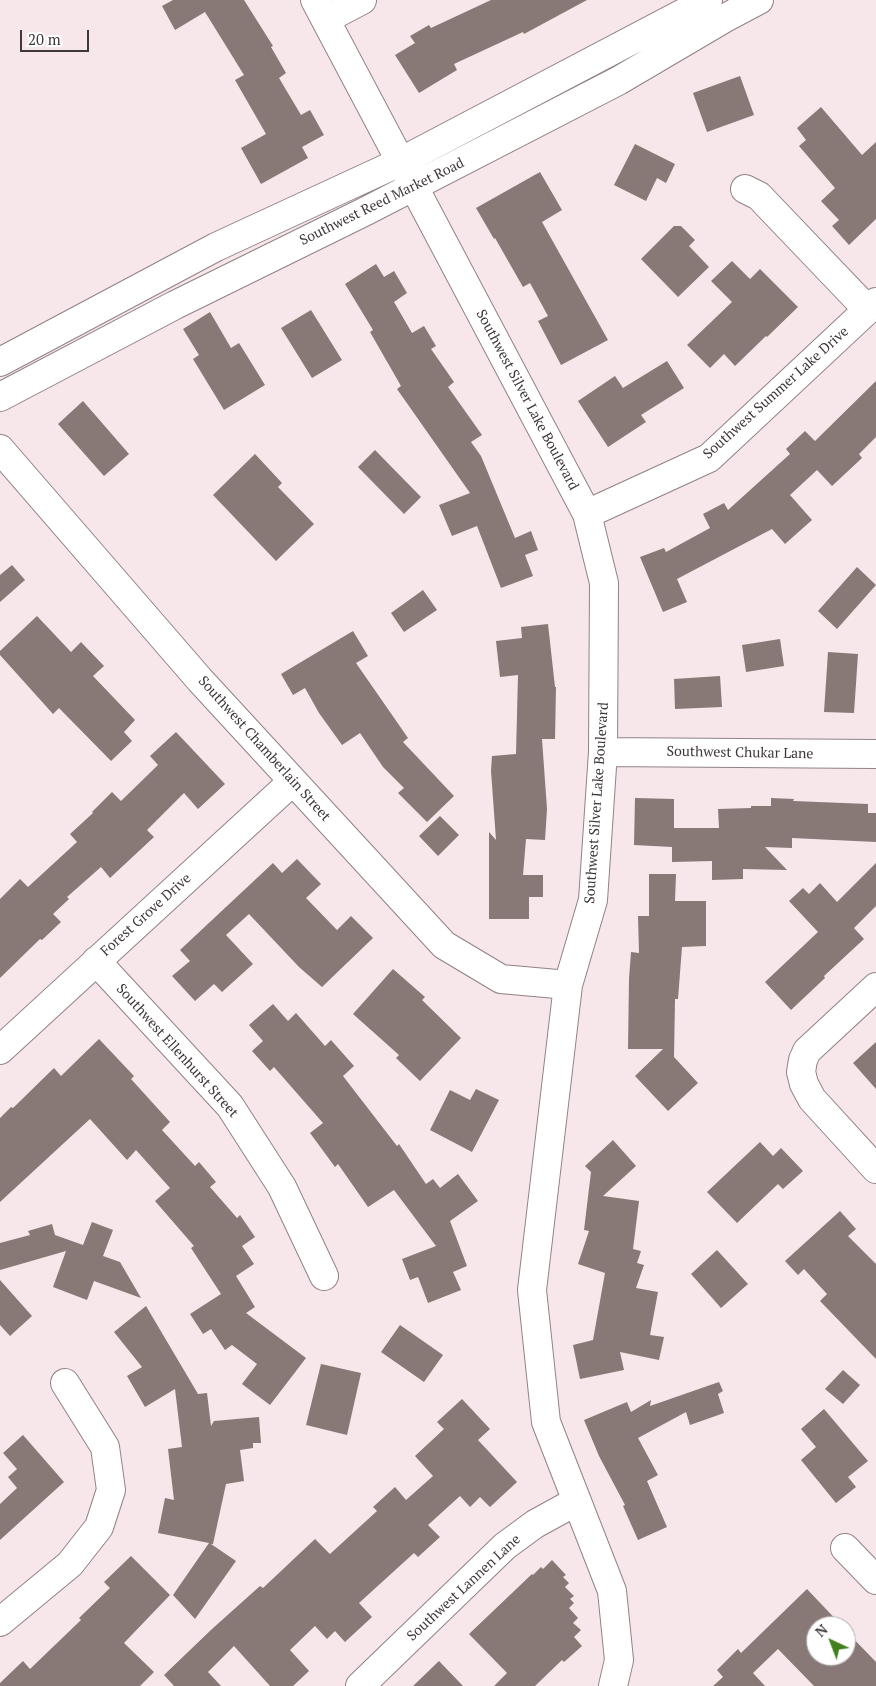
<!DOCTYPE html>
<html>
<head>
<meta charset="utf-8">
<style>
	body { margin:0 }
	#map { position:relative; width:876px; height:1686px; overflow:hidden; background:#f7e6ea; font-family:"PT Serif",serif }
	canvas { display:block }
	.north { position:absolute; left:806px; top:1616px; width:50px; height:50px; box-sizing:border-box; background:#fff; border:1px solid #b2afb0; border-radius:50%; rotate:317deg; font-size:14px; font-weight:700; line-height:20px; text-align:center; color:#3f383a }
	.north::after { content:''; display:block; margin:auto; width:18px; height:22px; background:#42801d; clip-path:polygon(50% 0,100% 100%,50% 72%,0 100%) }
	.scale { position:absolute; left:20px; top:30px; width:69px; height:22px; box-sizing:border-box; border:2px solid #3f383a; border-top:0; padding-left:6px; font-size:15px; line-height:18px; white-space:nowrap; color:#3f383a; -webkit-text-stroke:4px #fff; paint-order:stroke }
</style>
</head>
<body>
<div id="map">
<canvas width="876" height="1686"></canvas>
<div class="north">N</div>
<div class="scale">20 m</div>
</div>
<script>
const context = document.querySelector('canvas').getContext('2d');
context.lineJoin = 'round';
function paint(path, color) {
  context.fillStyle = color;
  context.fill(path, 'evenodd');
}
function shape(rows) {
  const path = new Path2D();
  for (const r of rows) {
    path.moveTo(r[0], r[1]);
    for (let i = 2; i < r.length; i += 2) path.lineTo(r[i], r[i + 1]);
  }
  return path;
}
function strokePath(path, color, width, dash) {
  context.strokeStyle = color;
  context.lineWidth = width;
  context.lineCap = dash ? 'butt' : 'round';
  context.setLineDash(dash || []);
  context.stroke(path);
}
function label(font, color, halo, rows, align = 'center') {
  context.font = font + ' "PT Serif",serif';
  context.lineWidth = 5;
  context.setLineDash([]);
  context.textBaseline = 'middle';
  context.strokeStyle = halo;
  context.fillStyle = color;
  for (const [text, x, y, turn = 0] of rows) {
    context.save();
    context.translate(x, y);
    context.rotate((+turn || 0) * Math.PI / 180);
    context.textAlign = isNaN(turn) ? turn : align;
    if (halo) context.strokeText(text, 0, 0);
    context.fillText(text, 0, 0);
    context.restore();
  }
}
const building = shape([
	[173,0,244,0,273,46,271,47,286,73,279,78,301,115,310,110,324,135,302,147,308,158,261,184,241,148,266,134,235,80,244,75,205,12,175,30,162,6],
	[491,0,587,0,524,34,523,32,454,64,457,70,419,93,395,55,415,43,410,36,429,25,431,28],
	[740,76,754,115,707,132,693,93],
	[821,107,862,155,876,142,876,219,849,245,832,226,839,220,821,201,835,188,799,146,806,140,797,128],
	[635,144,675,164,666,183,657,178,646,201,614,185],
	[540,172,562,210,542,222,608,340,561,365,538,321,548,316,530,283,523,287,495,238,494,239,476,208],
	[674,226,681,226,695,240,689,246,709,267,678,297,641,259],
	[732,261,750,279,760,269,798,307,767,337,766,336,735,366,724,354,710,368,687,345,732,302,711,281],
	[376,264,384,277,394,271,407,293,394,302,412,333,424,326,436,346,431,349,454,382,448,387,482,435,471,442,481,456,515,538,531,531,538,550,525,555,533,576,501,588,477,526,452,536,439,505,470,493,397,389,401,386,370,332,373,330,345,284],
	[311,310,342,360,312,378,281,328],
	[210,312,231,348,239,343,265,385,224,410,193,359,199,355,183,329],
	[667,361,684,388,641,415,646,422,608,447,578,401,615,376,623,388],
	[876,381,876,437,859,454,862,458,832,486,817,470,790,495,812,520,785,544,772,529,677,579,687,602,663,612,640,557,664,548,666,552,710,528,703,514,724,503,728,510,790,454,786,449,805,431,815,441],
	[83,401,129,454,104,476,58,424],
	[375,450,421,497,404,514,358,467],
	[255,454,282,483,278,487,314,524,276,561,213,495],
	[12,565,25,580,0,602,0,575],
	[857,567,876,585,837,629,818,611],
	[423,590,437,610,404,632,391,613],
	[37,616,71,652,81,642,104,666,93,676,135,720,124,732,132,741,111,761,59,708,53,714,0,655,0,651],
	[548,624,555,687,556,687,555,739,542,739,547,809,545,840,526,839,523,875,543,875,543,897,529,897,529,919,489,919,489,832,496,840,491,771,492,756,516,754,518,675,500,677,496,641,522,638,521,627],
	[353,631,368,656,356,663,408,738,403,742,454,796,427,822,398,793,404,788,383,767,360,733,342,745,319,713,305,688,293,695,281,674],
	[780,639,784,666,746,672,742,645],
	[828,652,858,654,854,713,824,712],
	[720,676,722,707,675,709,674,679],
	[176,732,225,784,198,809,184,793,147,830,154,837,110,878,101,867,67,897,69,899,53,914,61,922,42,940,40,939,0,978,0,899,20,879,28,887,77,842,70,834,93,813,92,812,112,792,121,801,158,765,150,756],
	[635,798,674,799,674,828,719,828,718,809,751,808,751,806,771,806,771,798,794,799,793,801,868,804,868,813,876,813,876,842,792,838,792,848,765,847,787,870,743,869,743,879,712,880,712,861,672,862,672,847,634,845],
	[440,816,459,835,438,856,419,836],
	[297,859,321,884,306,898,337,930,351,916,373,938,322,987,299,967,249,914,226,935,253,964,222,992,214,984,195,1001,172,976,190,961,180,950,273,863,282,873],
	[876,863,876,906,854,928,864,939,824,976,825,978,791,1010,765,982,818,932,789,901,803,888,809,894,820,883,837,902],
	[649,874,676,874,675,901,706,901,706,946,682,947,678,999,675,999,674,1057,698,1083,668,1111,635,1076,663,1049,628,1049,629,979,631,952,639,953,638,916,649,916],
	[393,969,425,997,422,1000,461,1038,420,1081,396,1058,399,1055,353,1014],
	[273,1004,288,1021,296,1013,325,1046,331,1040,354,1066,343,1076,397,1146,399,1144,426,1184,433,1179,440,1188,458,1174,478,1201,450,1221,467,1266,453,1272,461,1290,428,1303,418,1277,410,1280,402,1259,436,1246,394,1190,368,1207,338,1164,335,1167,310,1133,323,1123,274,1067,270,1071,252,1051,263,1041,249,1025],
	[99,1039,134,1076,131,1079,170,1122,162,1130,195,1166,199,1162,216,1182,210,1187,237,1218,240,1215,255,1237,242,1246,254,1264,236,1276,255,1307,246,1313,306,1358,270,1405,242,1384,257,1364,232,1345,225,1350,211,1329,203,1334,190,1314,221,1294,191,1248,194,1246,155,1201,170,1188,136,1150,127,1160,90,1119,0,1202,0,1118,11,1107,13,1108,54,1068,61,1076],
	[876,1042,876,1089,853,1063],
	[476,1089,499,1100,472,1152,430,1130,450,1090,470,1100],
	[613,1140,636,1166,603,1196,639,1201,633,1249,641,1251,637,1263,644,1265,636,1288,658,1292,650,1335,664,1337,659,1360,620,1352,624,1370,580,1379,573,1345,593,1340,605,1273,578,1264,589,1231,584,1230,591,1172,585,1166],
	[760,1142,773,1156,781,1148,803,1171,783,1189,778,1184,737,1223,707,1192],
	[840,1211,856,1229,848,1236,876,1264,876,1359,820,1301,827,1294,804,1269,798,1275,785,1261],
	[92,1222,113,1230,103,1256,120,1262,141,1298,94,1281,87,1300,53,1287,66,1251,0,1270,0,1243,30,1235,28,1231,52,1224,55,1235,83,1245],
	[717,1250,748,1284,721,1308,691,1274],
	[0,1280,32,1316,10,1336,0,1325],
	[146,1306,198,1394,207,1393,211,1426,214,1421,259,1417,261,1443,253,1443,253,1448,240,1450,244,1481,226,1484,213,1544,211,1544,236,1561,195,1619,173,1595,209,1543,158,1533,165,1498,174,1500,168,1449,182,1447,175,1389,145,1407,127,1376,142,1367,114,1332],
	[400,1325,443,1355,424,1382,381,1352],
	[321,1364,361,1373,347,1435,306,1425],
	[843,1370,860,1385,843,1404,825,1389],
	[719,1382,723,1391,718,1394,724,1413,690,1425,686,1412,638,1438,658,1475,647,1481,667,1527,638,1540,623,1506,625,1505,599,1456,584,1420,627,1402,631,1412,651,1400,650,1406],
	[462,1399,490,1429,478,1440,517,1482,490,1507,480,1497,470,1507,460,1496,428,1525,440,1537,418,1557,414,1553,359,1603,372,1617,345,1642,335,1631,327,1639,315,1626,290,1650,309,1671,293,1686,270,1686,234,1646,208,1672,221,1686,174,1686,164,1675,212,1629,260,1586,263,1588,315,1539,330,1554,377,1511,373,1507,395,1487,406,1500,433,1476,415,1456,444,1429,437,1422],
	[824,1409,868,1461,848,1477,856,1487,836,1503,801,1460,816,1447,801,1429],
	[23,1435,64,1482,0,1540,0,1504,17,1488,8,1477,17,1469,3,1453],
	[131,1556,170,1595,124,1643,154,1672,140,1686,0,1686,0,1683,23,1661,30,1669,81,1620,79,1618,110,1588,104,1582],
	[552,1560,566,1575,563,1577,569,1583,565,1587,574,1596,570,1599,574,1603,569,1608,578,1618,573,1623,581,1630,574,1637,582,1646,564,1662,562,1660,535,1686,494,1686,507,1673,469,1634,532,1574,533,1575,541,1567,543,1569],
	[807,1589,842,1626,816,1626,816,1656,846,1656,846,1631,876,1662,876,1686,814,1686,778,1649,753,1673,765,1686,713,1686,723,1677,717,1670,738,1649,741,1653],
	[439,1661,463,1686,413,1686]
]);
const minor = shape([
	[315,0,587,514,604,583,603,752,593,900,568,985,532,1290,546,1422,612,1591,619,1660,613,1686],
	[326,19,362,0],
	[745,189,759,196,867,309],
	[0,449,200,680,444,945,501,979,568,985],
	[587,514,709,458,876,302],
	[603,752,876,754],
	[96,961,230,1106,282,1187,324,1276],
	[876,987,807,1051,803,1060,801,1072,804,1084,812,1099,876,1169],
	[0,1050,293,781],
	[845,1548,876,1580],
	[0,1622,70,1564,99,1527,111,1490,105,1447,65,1383],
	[360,1686,505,1546,535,1524,577,1501]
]);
const major = shape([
	[0,362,216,247,400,162,708,0],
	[0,397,175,305,366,211,618,81,725,18,759,0]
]);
const streetNames = [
	["Southwest Reed Market Road",382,202,-26],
	["Southwest Summer Lake Drive",776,393,-42],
	["Southwest Silver Lake Boulevard",527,400,62],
	["Southwest Chamberlain Street",264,749,48],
	["Southwest Chukar Lane",740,753,1],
	["Southwest Silver Lake Boulevard",597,803,-86],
	["Forest Grove Drive",146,915,-42],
	["Southwest Ellenhurst Street",177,1051,48],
	["Southwest Lannen Lane",464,1588,-43]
];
paint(building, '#887876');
strokePath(minor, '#918285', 30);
strokePath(major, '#918285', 30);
strokePath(minor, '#fff', 28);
strokePath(major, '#fff', 28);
label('14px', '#3f383a', '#fff', streetNames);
</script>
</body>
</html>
